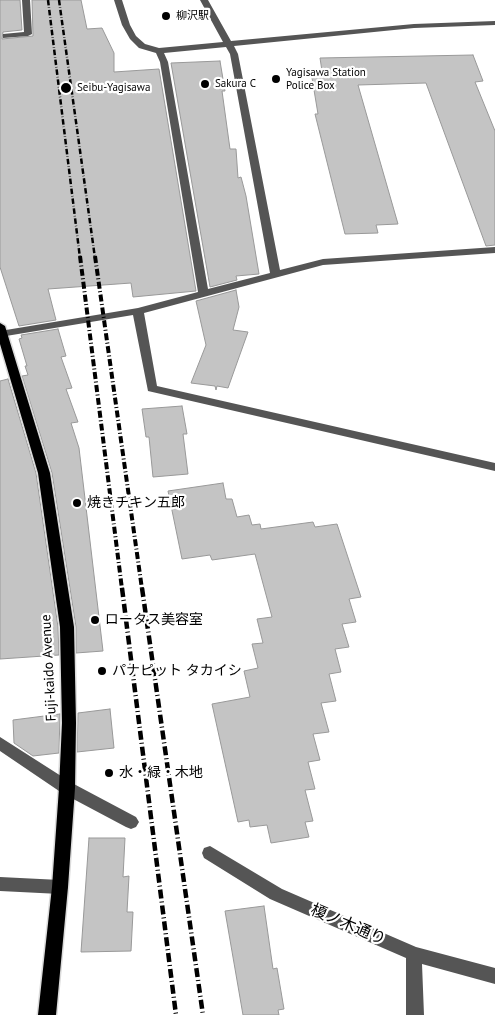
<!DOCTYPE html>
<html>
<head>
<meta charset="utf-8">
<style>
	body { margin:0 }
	canvas { display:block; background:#fff }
</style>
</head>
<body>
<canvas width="495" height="1015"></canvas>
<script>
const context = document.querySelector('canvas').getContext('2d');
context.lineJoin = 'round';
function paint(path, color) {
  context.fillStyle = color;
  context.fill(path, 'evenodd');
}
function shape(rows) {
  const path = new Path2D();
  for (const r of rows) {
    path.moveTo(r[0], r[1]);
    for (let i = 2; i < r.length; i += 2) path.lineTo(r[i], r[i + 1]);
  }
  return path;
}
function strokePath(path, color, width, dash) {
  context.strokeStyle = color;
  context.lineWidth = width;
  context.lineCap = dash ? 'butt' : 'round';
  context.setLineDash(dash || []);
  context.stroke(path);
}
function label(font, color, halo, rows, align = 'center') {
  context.font = font + ' "PT Sans","Noto Sans JP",sans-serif';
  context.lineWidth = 4.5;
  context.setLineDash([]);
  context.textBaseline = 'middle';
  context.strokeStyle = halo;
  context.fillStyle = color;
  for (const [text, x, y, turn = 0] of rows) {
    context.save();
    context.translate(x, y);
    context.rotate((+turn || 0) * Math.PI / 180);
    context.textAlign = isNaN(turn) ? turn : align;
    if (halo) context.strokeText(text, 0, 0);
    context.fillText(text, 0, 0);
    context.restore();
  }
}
const building = shape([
	[0,0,20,0,22,30,3,32,2,39,33,36,32,0,81,0,87,29,102,28,114,53,114,72,159,69,196,291,133,297,131,283,48,289,56,320,19,326,0,267,0,0],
	[473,55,483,81,475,82,495,131,495,245,486,246,426,83,358,85,398,224,376,225,378,233,345,234,315,114,318,114,311,72,322,71,320,58,473,55],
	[220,61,225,91,222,91,230,149,236,149,238,178,241,177,246,196,259,274,236,276,237,280,210,287,171,63,220,61],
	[236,290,239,307,233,330,248,332,228,388,217,386,216,390,215,386,191,383,206,345,196,301,236,290],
	[58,329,66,356,61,357,72,388,66,389,78,422,71,423,79,448,103,651,76,653,76,627,52,473,22,376,28,375,25,366,27,366,19,339,22,338,21,335,58,329],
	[8,379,36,473,58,627,59,655,0,659,0,381,8,379],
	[182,406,187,434,183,434,188,474,153,477,149,437,146,437,142,409,182,406],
	[223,483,226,499,232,499,237,517,249,515,252,525,260,524,261,529,313,522,315,527,337,524,361,597,349,599,356,622,342,624,349,647,335,649,341,672,329,674,336,701,321,703,329,732,313,734,320,760,308,762,315,789,305,790,313,821,305,822,309,837,271,843,267,825,250,827,249,820,238,822,212,704,250,697,244,671,258,668,252,644,263,643,257,619,272,617,255,554,212,560,210,555,182,559,168,491,223,483],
	[110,709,114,748,77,752,78,713,110,709],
	[60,714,59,753,33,756,14,743,13,720,60,714],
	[89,838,125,838,123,877,129,876,127,912,133,912,131,951,81,952,89,838],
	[264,906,273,969,277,968,284,1009,278,1010,279,1015,243,1015,225,911,264,906]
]);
const minor = shape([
	[22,0,30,0,32,34,28,36,3,38,3,34,24,32,22,0],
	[114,0,122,0,130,25,136,36,145,44,159,48,223,42,200,0,208,0,231,41,414,24,495,21,495,25,414,28,234,46,238,54,280,270,323,259,495,247,495,253,323,265,144,313,157,386,495,463,495,471,148,391,133,315,0,337,0,331,138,308,198,292,160,62,156,53,139,48,130,39,122,25,114,0],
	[226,47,230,54,270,273,208,289,168,62,164,53,226,47],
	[0,737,72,783,136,817,139,822,136,827,131,829,126,827,62,793,0,751,0,737],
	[210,846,282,889,416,947,495,968,495,984,422,964,424,1015,406,1015,406,958,270,899,204,858,202,853,204,848,210,846],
	[0,877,60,880,66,882,68,887,66,892,60,894,0,891,0,877]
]);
const major = shape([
	[0,323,5,326,50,473,74,627,76,723,75,788,68,887,56,1015,38,1015,52,887,59,788,62,723,60,627,38,473,0,344,0,323]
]);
const railFar2 = shape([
	[48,0,80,258],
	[59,0,95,258]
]);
const railFar1 = shape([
	[80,256,122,589],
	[95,256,142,589]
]);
const rail = shape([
	[122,588,176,1015],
	[142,588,203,1015]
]);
const markers = [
	[166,16,5,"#000"],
	[276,79,5,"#000"],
	[205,84,5,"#000"],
	[66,88,6,"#000"],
	[77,503,5,"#000"],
	[95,620,5,"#000"],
	[102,671,5,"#000"],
	[109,773,5,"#000"]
];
const farPoinames = [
	["柳沢駅",176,16],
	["Yagisawa Station",286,73],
	["Police Box",286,86],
	["Sakura C",215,84],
	["Seibu-Yagisawa",77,88]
];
const poiNames = [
	["焼きチキン五郎",87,503],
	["ロータス美容室",105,620],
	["パナピット タカイシ",112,671],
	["水・緑・木地",119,773]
];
const streetNames = [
	["Fuji-kaido Avenue",49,668,-93]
];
const nearStreetnames = [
	["榎ノ木通り",348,925,23]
];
paint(building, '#c4c4c4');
strokePath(building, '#999', 1);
strokePath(major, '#dbdbdb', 3);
paint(minor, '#555');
paint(major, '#000');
strokePath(railFar2, '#000', 2.5, [5.5, 2, 0.5, 2]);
strokePath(railFar1, '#000', 4, [7, 2.5, 1, 2.5]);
strokePath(rail, '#000', 4.5, [9, 3, 1, 3]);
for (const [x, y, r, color] of markers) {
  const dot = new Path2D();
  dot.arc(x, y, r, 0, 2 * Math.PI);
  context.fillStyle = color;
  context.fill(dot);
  strokePath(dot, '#fff', 2);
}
label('11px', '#000', '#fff', farPoinames, 'left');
label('14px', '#000', '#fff', poiNames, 'left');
label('14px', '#000', '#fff', streetNames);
label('16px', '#000', '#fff', nearStreetnames);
</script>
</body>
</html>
